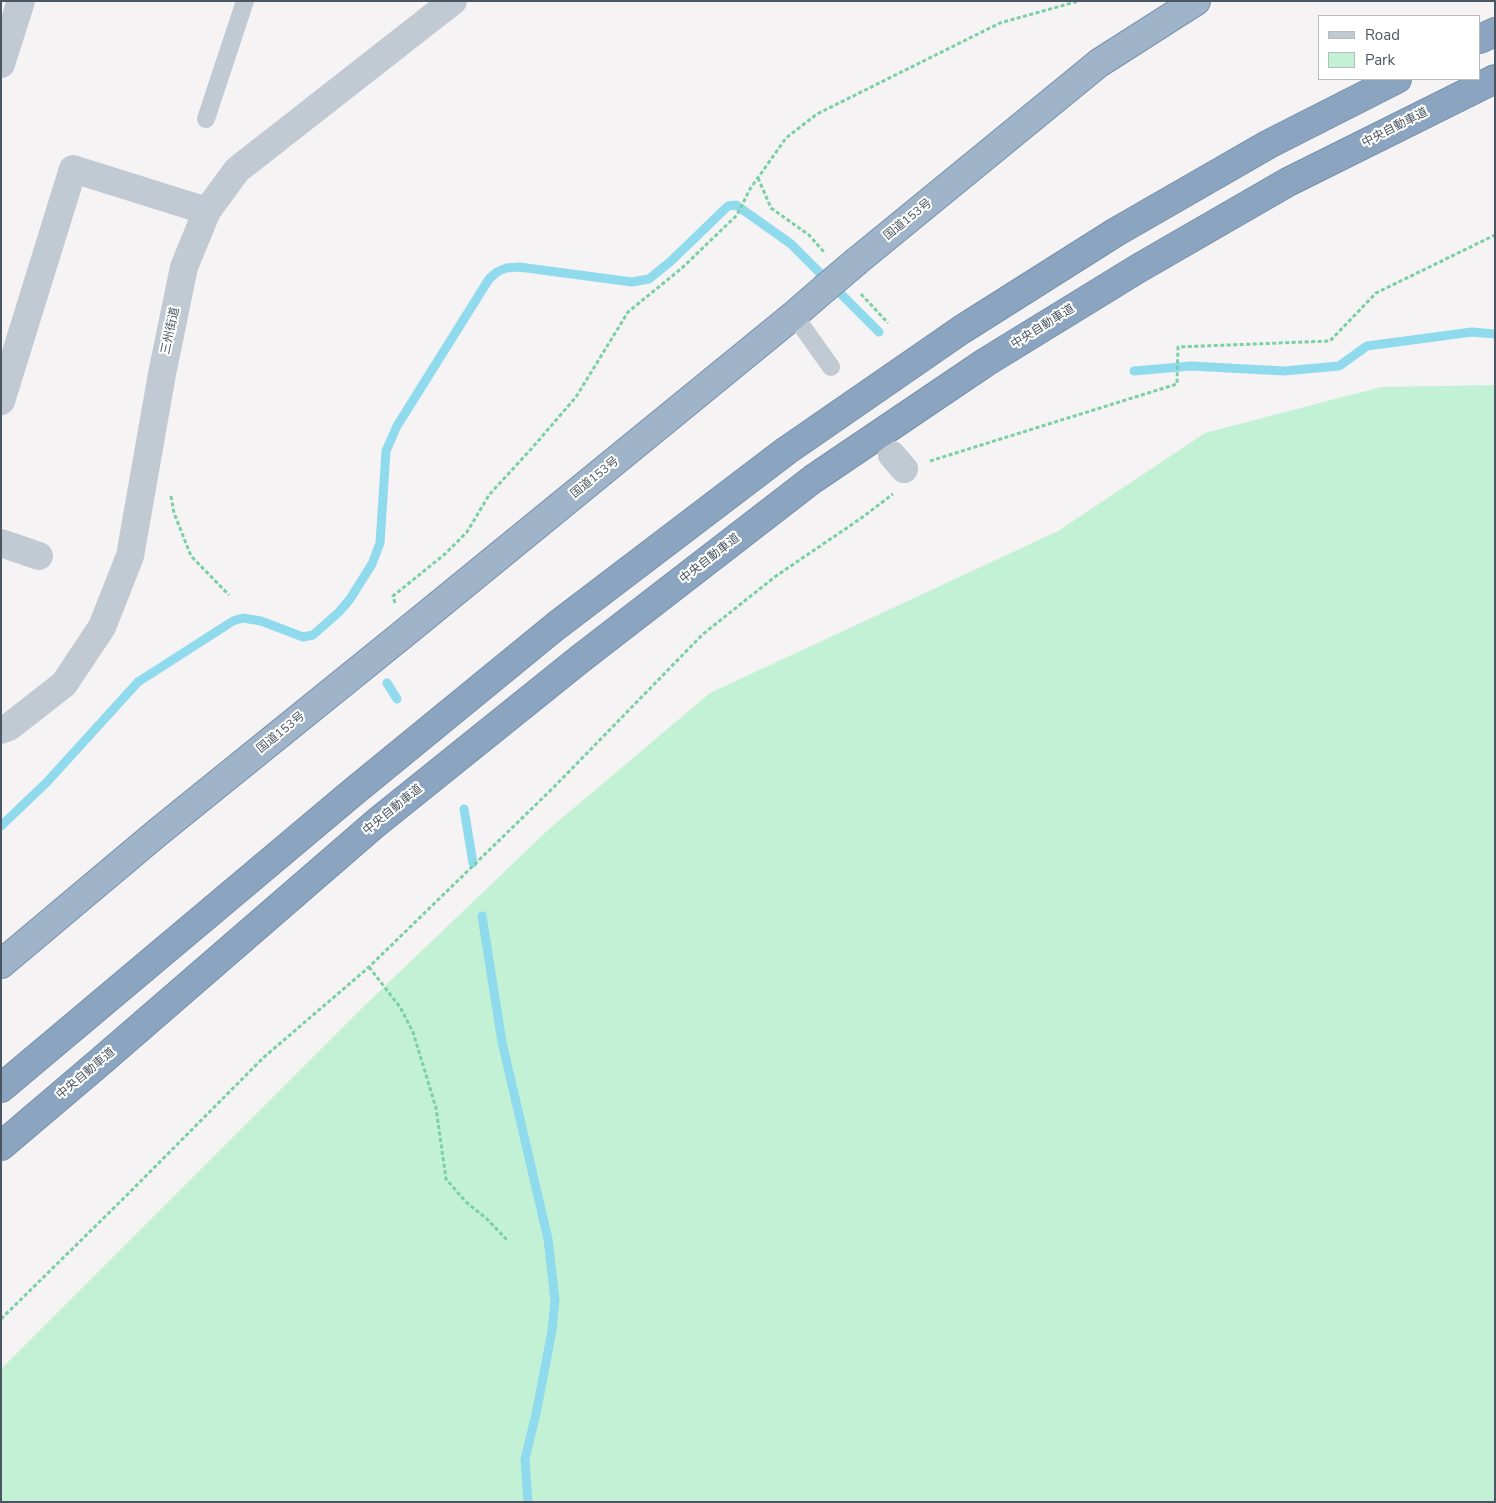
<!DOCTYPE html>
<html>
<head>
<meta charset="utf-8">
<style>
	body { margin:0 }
	#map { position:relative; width:1496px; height:1503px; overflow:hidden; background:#f5f3f3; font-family:"Nunito Sans",sans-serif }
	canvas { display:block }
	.frame { position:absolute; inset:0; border:2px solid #4a5661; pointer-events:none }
	.legend { position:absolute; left:1318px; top:15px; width:162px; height:65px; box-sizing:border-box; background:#fff; border:1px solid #b7bbc0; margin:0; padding:6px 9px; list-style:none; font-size:15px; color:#4a5661 }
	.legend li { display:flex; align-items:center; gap:10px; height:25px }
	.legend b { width:25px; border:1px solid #b7bbc0 }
</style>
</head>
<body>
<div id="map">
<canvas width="1496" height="1503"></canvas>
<div class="frame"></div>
<ul class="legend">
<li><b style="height:6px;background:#c1cad2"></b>Road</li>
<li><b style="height:14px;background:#c3f1d5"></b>Park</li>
</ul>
</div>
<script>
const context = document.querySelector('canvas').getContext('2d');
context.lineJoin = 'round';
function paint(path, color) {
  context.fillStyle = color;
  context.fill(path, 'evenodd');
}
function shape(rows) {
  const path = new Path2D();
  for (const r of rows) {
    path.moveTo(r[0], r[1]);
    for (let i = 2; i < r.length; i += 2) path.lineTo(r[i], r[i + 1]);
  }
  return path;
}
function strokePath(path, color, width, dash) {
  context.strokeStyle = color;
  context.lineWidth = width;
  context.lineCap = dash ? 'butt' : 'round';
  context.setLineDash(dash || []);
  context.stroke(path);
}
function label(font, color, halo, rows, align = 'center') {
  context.font = font + ' "Nunito Sans","Noto Sans JP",sans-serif';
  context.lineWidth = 4;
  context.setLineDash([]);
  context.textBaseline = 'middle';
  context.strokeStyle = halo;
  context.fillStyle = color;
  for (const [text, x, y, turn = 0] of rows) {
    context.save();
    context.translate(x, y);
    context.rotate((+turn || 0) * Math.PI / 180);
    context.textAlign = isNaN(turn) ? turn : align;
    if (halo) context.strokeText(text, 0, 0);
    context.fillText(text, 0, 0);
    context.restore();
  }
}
const green = shape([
	[1495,385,1495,1502,1,1502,1,1369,363,1007,549,829,710,693,1058,531,1205,433,1381,387]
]);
const stream = shape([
	[1134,371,1191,366,1284,371,1339,366,1367,346,1472,332,1495,334],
	[387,683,397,699],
	[464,809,473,863],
	[1,826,47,782,138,682,233,621,243,618,261,621,303,637,313,635,339,612,350,599,372,564,380,543,386,451,397,426,489,279,497,272,506,268,519,267,632,282,649,279,671,261,728,206,736,205,791,244,879,332],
	[482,916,502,1042,548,1239,555,1300,552,1331,536,1414,525,1459,528,1502]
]);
const path = shape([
	[758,178,771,208,809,235,824,252],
	[861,294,888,323],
	[930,461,1177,384,1178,347,1330,341,1376,293,1495,235],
	[171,496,174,513,191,556,229,595],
	[395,603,393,596,445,554,467,532,489,495,532,448,576,397,628,312,682,268,737,215,750,189,786,138,817,114,1000,23,1079,1],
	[369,967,400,1007,413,1032,436,1108,446,1179,466,1202,487,1219,507,1240],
	[1,1319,125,1197,263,1058,369,967,554,787,703,634,776,576,860,519,893,494]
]);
const service = shape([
	[206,119,245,1],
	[794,315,831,367]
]);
const minor = shape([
	[1,64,21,1],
	[1,401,73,169,207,211],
	[892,455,904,469],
	[1,543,39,556],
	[1,730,9,727,64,684,102,627,130,556,162,374,184,267,207,211,237,170,453,1]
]);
const trunk = shape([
	[857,261,1099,63,1196,1],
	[1,964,157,833,407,631,794,315,824,289]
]);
const motorway = shape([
	[1480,39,1495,32],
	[1,1088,352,793,556,626,786,451,961,330,1116,232,1269,144,1397,79],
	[1,1146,100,1062,376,823,580,659,813,479,986,362,1139,268,1288,182,1495,79]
]);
const trunkBridge = shape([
	[824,289,857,261]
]);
const streetNames = [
	["中央自動車道",1395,128,-27],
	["国道153号",908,220,-39],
	["中央自動車道",1043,327,-32],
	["三州街道",171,331,-78],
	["国道153号",595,478,-39],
	["中央自動車道",710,559,-38],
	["国道153号",281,733,-39],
	["中央自動車道",393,810,-39],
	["中央自動車道",86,1074,-40]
];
paint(green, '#c3f1d5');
strokePath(stream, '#90daee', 9);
strokePath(trunk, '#7690ad', 30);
strokePath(motorway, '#7690ad', 30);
strokePath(path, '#7ad0a6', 3, [4, 2.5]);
strokePath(service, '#c1cad2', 18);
strokePath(minor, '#c1cad2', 28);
strokePath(trunk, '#9fb4c9', 28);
strokePath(motorway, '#8ba5c1', 28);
strokePath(trunkBridge, '#7690ad', 30, []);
strokePath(trunkBridge, '#9fb4c9', 28);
label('12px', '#4a5661', '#fff', streetNames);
</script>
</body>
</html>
